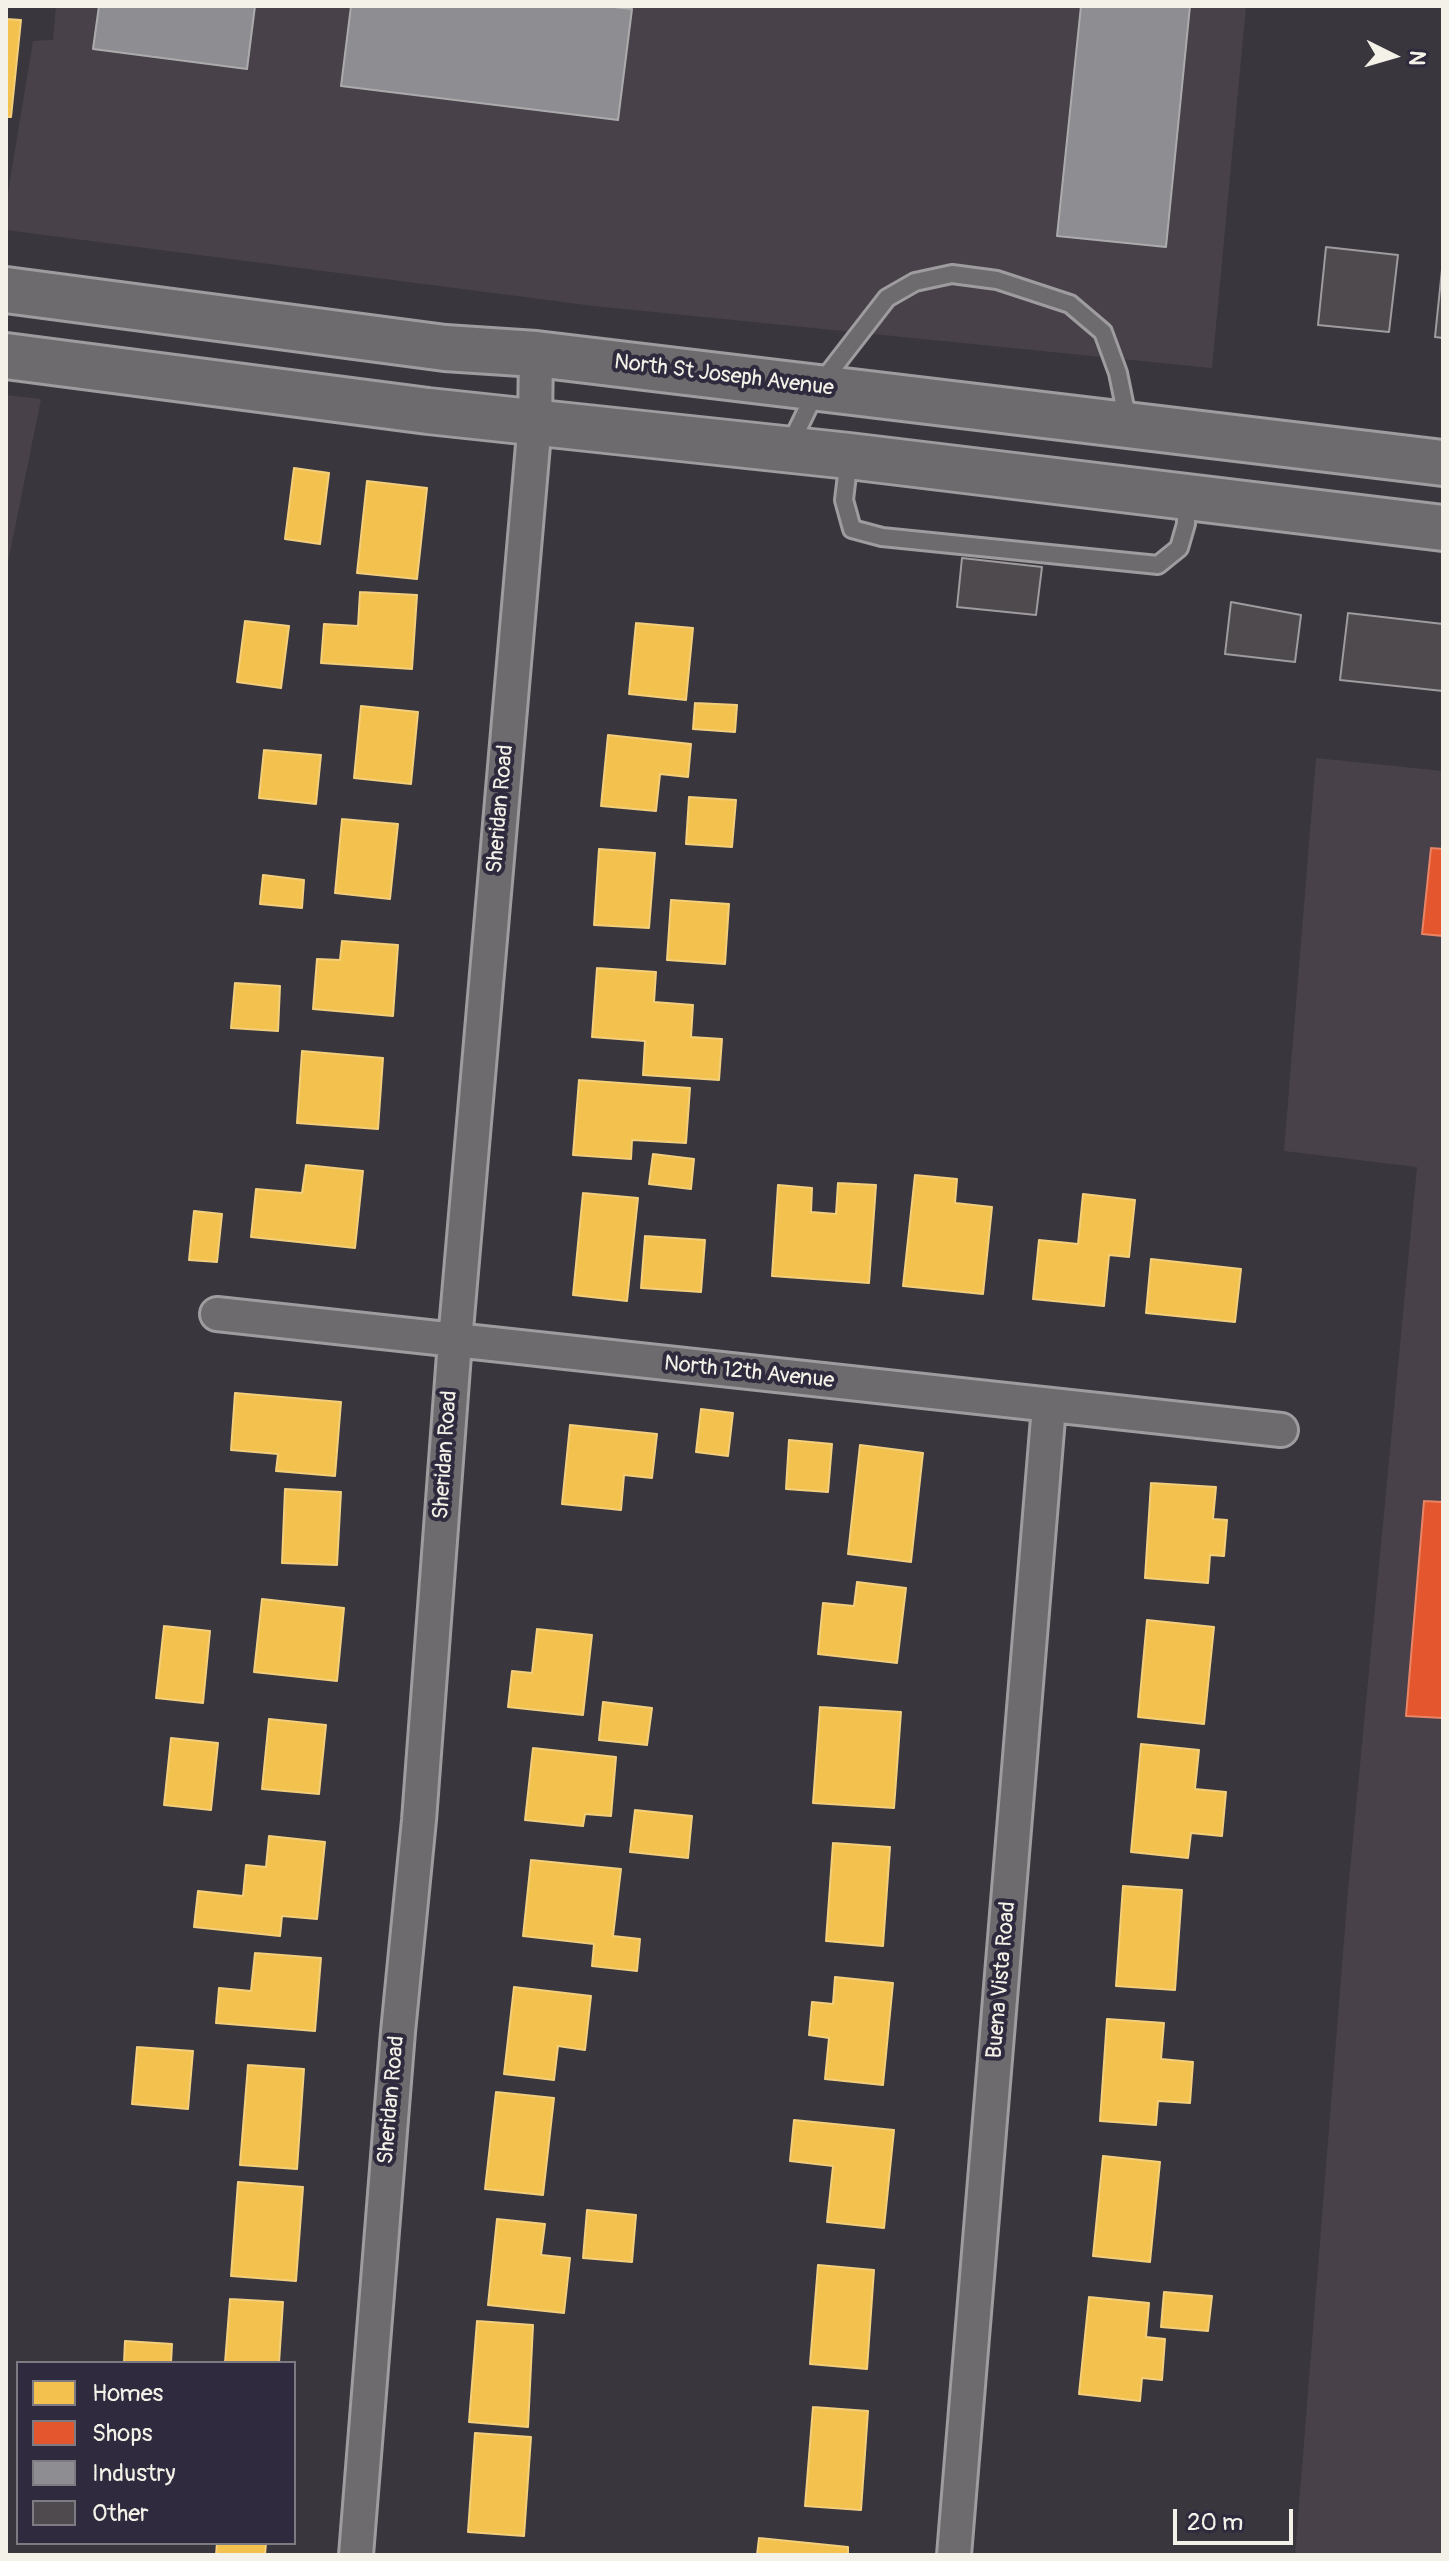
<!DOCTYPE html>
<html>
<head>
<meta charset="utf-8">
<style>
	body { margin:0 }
	#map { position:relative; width:1449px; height:2561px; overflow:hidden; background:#3a363e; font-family:Pangolin,sans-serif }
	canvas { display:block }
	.frame { position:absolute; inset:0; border:8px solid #f4f1e8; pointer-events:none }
	.legend { position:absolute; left:16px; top:2361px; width:280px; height:184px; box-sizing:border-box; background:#2f2a3d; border:2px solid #7e7a81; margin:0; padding:10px 14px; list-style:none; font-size:24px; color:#f4f1e8 }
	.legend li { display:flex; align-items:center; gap:16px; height:40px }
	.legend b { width:40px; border:2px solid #7e7a81 }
	.north { position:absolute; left:1353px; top:16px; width:80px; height:80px; -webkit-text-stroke:6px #2f2a3d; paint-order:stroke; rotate:95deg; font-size:22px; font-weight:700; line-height:32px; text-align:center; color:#f4f1e8 }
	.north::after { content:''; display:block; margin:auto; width:28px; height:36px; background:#f4f1e8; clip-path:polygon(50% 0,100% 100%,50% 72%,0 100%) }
	.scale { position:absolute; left:1173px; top:2509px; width:120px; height:36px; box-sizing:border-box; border:4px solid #f4f1e8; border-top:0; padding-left:10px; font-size:24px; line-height:28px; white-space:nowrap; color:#f4f1e8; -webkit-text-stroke:6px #2f2a3d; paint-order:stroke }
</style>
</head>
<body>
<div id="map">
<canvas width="1449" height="2561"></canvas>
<div class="frame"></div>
<ul class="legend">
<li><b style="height:22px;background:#f2c14e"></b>Homes</li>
<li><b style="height:22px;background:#e4572e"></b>Shops</li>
<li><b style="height:22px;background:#8d8d92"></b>Industry</li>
<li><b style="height:22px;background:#4e4a4d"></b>Other</li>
</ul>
<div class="north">N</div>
<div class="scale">20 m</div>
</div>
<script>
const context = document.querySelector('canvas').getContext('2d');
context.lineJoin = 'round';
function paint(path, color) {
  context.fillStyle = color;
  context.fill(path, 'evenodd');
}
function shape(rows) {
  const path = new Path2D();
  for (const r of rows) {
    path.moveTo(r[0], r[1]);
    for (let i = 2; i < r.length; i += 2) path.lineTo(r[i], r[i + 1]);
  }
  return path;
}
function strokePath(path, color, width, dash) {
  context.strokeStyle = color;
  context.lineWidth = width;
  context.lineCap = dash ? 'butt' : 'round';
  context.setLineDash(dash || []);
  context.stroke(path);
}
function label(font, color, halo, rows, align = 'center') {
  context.font = font + ' Pangolin,sans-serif';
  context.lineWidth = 8;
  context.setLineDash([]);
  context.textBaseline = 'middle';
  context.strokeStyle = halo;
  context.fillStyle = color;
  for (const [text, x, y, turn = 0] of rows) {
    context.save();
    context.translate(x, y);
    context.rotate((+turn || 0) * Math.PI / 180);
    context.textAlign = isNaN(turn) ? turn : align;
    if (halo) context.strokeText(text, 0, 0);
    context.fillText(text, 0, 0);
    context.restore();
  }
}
const built = shape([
	[56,6,1246,6,1212,368,594,306,6,230,6,205,33,41,53,40],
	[6,395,41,399,6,572],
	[1316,758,1443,771,1443,2555,1295,2555,1348,1891,1417,1167,1284,1151]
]);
const homes = shape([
	[6,19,21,20,11,117,6,117,6,19],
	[294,468,329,473,320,544,285,539,294,468],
	[367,481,427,488,417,579,357,573,367,481],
	[360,592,417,595,412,669,321,663,324,624,358,626,360,592],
	[245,621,289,626,281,688,237,682,245,621],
	[636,623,693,628,686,700,629,694,636,623],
	[695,703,737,705,735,732,693,729,695,703],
	[361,706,418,712,411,784,354,778,361,706],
	[608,735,691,744,688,777,660,774,656,811,601,806,608,735],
	[264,750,321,755,316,804,259,798,264,750],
	[689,797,736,800,732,847,686,844,689,797],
	[342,819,398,824,390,899,335,893,342,819],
	[599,849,655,853,649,928,594,925,599,849],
	[263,875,304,880,302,908,260,904,263,875],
	[671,900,729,904,725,964,667,960,671,900],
	[342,941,398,945,393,1016,313,1009,317,959,340,960,342,941],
	[597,968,656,972,654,1002,693,1005,691,1037,722,1039,719,1080,643,1075,645,1041,592,1037,597,968],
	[235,983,280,986,278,1031,231,1028,235,983],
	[302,1051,383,1058,378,1129,297,1123,302,1051],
	[579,1080,690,1088,686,1143,632,1140,631,1159,573,1155,579,1080],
	[653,1154,694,1159,691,1189,649,1184,653,1154],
	[306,1165,363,1171,355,1248,251,1237,256,1189,302,1193,306,1165],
	[915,1175,957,1179,955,1203,992,1207,983,1294,903,1286,915,1175],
	[838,1183,876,1185,869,1283,772,1276,778,1185,812,1188,811,1212,836,1214,838,1183],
	[583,1193,638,1198,627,1301,573,1295,583,1193],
	[1083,1194,1135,1200,1129,1257,1109,1255,1104,1306,1033,1299,1039,1240,1078,1244,1083,1194],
	[194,1211,222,1214,217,1262,189,1260,194,1211],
	[645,1236,705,1240,701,1292,641,1288,645,1236],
	[1151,1259,1241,1269,1235,1322,1146,1313,1151,1259],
	[235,1393,341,1402,335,1476,276,1471,278,1454,231,1450,235,1393],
	[701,1409,733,1413,728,1456,696,1452,701,1409],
	[570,1425,657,1434,652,1478,624,1475,621,1510,562,1504,570,1425],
	[789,1440,832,1444,828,1492,786,1489,789,1440],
	[860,1445,923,1453,911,1562,848,1554,860,1445],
	[1151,1483,1216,1487,1213,1519,1227,1520,1224,1556,1210,1555,1208,1583,1145,1578,1151,1483],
	[285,1489,341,1492,337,1565,282,1563,285,1489],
	[857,1582,906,1588,897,1663,818,1654,823,1603,854,1606,857,1582],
	[262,1599,344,1608,337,1681,254,1672,262,1599],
	[1147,1620,1214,1627,1204,1724,1138,1717,1147,1620],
	[164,1626,210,1631,203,1703,156,1698,164,1626],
	[537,1629,592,1635,583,1715,508,1707,512,1671,532,1673,537,1629],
	[603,1702,652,1708,647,1745,599,1740,603,1702],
	[820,1707,901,1712,894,1808,813,1803,820,1707],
	[269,1719,326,1725,319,1794,262,1789,269,1719],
	[171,1738,218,1743,211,1810,164,1805,171,1738],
	[1141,1744,1199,1750,1195,1789,1226,1792,1222,1836,1191,1833,1188,1858,1131,1852,1141,1744],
	[533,1748,616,1757,611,1816,585,1814,583,1826,525,1820,533,1748],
	[635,1810,692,1816,688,1858,630,1852,635,1810],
	[269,1836,325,1842,317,1919,282,1916,280,1936,194,1927,198,1891,243,1896,246,1865,266,1867,269,1836],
	[833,1843,890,1847,883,1946,826,1941,833,1843],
	[531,1860,621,1869,613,1936,640,1939,637,1971,592,1966,594,1944,523,1936,531,1860],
	[1123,1886,1182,1890,1175,1990,1116,1986,1123,1886],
	[255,1953,321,1958,315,2031,216,2023,219,1988,251,1991,255,1953],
	[835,1977,893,1983,883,2085,825,2079,829,2038,809,2035,812,2002,833,2004,835,1977],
	[514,1987,591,1996,585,2050,558,2046,554,2080,504,2074,514,1987],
	[1107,2019,1164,2023,1161,2059,1193,2062,1190,2103,1158,2101,1156,2125,1100,2121,1107,2019],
	[137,2047,193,2051,188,2109,132,2104,137,2047],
	[248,2065,304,2069,297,2169,240,2165,248,2065],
	[496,2092,554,2098,543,2195,485,2189,496,2092],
	[794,2120,894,2130,884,2228,827,2222,833,2166,790,2161,794,2120],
	[1103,2156,1160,2162,1150,2262,1093,2256,1103,2156],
	[238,2182,303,2187,296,2281,231,2276,238,2182],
	[587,2210,636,2215,632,2262,583,2258,587,2210],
	[497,2219,545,2224,541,2255,570,2258,564,2313,488,2305,497,2219],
	[818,2265,874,2270,867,2369,810,2364,818,2265],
	[1164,2292,1212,2296,1208,2331,1161,2327,1164,2292],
	[1089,2297,1149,2303,1146,2337,1165,2339,1162,2380,1142,2378,1140,2401,1079,2394,1089,2297],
	[230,2299,283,2302,279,2363,225,2363,230,2299],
	[477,2321,533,2325,528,2427,469,2422,477,2321],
	[125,2341,172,2344,171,2363,124,2363,125,2341],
	[813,2407,868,2411,861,2510,805,2506,813,2407],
	[475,2433,531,2437,524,2536,468,2532,475,2433],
	[759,2538,848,2547,848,2555,757,2555,759,2538],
	[217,2543,266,2543,265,2555,216,2555,217,2543]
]);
const shops = shape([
	[1431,848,1443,849,1443,936,1422,934,1431,848],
	[1424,1501,1443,1502,1443,1718,1406,1716,1424,1501]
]);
const industry = shape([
	[99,6,255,6,247,69,93,49,99,6],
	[351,6,604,6,632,9,618,120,341,86,351,6],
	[1081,6,1190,6,1166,247,1057,236,1081,6]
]);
const building = shape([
	[1326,247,1398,255,1389,332,1318,325,1326,247],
	[1443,260,1443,338,1435,337,1443,260],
	[962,558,1042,567,1036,615,957,607,962,558],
	[1231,602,1301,615,1295,662,1225,654,1231,602],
	[1348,613,1443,624,1443,691,1340,680,1348,613]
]);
const service = shape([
	[789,447,818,387,887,298,915,282,952,274,997,280,1070,304,1103,332,1118,373,1128,422],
	[849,458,844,500,852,529,882,537,1158,565,1179,548,1186,524,1186,500]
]);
const minor = shape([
	[217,1314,1281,1430],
	[356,2555,398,2032,419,1820,455,1341,535,422,536,354],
	[954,2555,1049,1406]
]);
const secondary = shape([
	[6,290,445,348,536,354,1443,463],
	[6,356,428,411,849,456,1443,528]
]);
const streetNames = [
	["North St Joseph Avenue",724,376,7],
	["Sheridan Road",501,809,-85],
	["North 12th Avenue",749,1373,6],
	["Sheridan Road",446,1455,-86],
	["Buena Vista Road",1002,1980,-85],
	["Sheridan Road",392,2100,-85]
];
paint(built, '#484149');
paint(homes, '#f2c14e');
strokePath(homes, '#f3cf7c', 2);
paint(shops, '#e4572e');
strokePath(shops, '#e98566', 2);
paint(industry, '#8d8d92');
strokePath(industry, '#acabac', 2);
paint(building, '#4e4a4d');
strokePath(building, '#9e9c9e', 2);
strokePath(service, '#9e9c9e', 22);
strokePath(minor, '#9e9c9e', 38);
strokePath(secondary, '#9e9c9e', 50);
strokePath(service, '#6d6b6d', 16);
strokePath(minor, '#6d6b6d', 32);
strokePath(secondary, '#6d6b6d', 44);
label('22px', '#f4f1e8', '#2f2a3d', streetNames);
</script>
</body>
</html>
